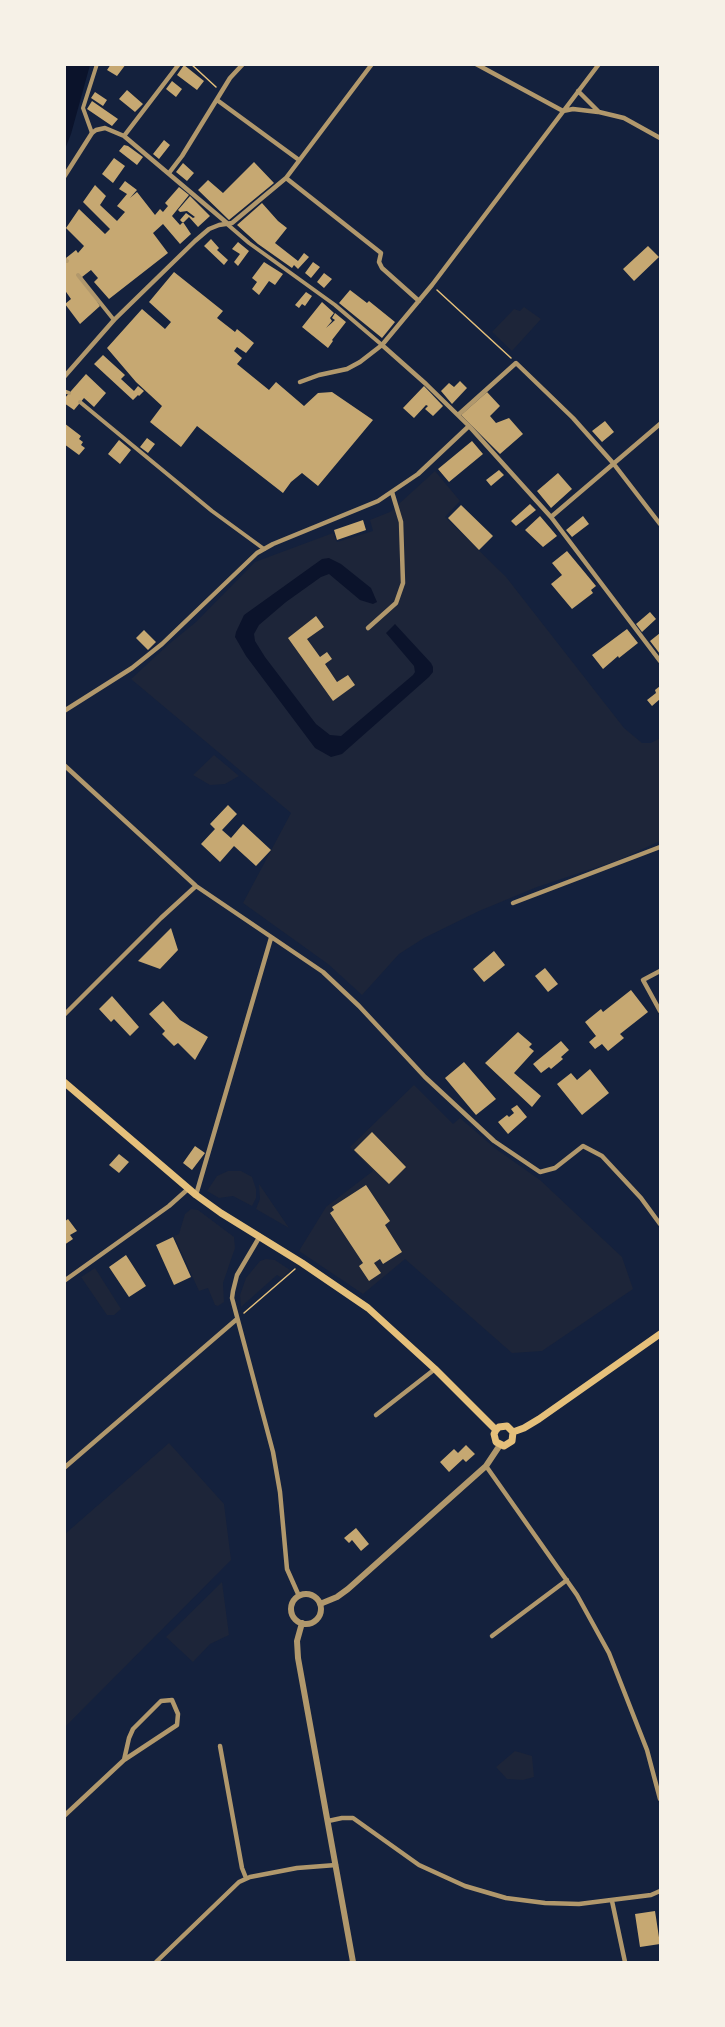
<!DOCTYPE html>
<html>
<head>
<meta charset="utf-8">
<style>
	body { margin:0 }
	#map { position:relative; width:725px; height:2027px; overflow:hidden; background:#14213d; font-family:"Fira Sans",sans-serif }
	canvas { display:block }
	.frame { position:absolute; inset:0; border:66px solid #f6f1e7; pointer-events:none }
</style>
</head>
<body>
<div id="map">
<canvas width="725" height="2027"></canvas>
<div class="frame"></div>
</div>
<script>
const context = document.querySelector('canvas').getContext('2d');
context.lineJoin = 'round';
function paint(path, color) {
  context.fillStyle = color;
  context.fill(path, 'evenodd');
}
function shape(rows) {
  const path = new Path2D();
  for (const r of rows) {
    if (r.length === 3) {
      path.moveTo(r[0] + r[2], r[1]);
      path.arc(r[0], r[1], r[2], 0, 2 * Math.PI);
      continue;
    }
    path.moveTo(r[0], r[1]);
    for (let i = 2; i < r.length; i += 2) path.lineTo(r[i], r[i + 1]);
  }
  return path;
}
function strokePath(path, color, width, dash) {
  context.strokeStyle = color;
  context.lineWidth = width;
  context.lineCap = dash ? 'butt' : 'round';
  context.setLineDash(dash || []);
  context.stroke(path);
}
const green = shape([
	[524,307,541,319,512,351,492,332,514,309,520,311],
	[435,471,460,501,445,517,506,577,624,728,642,743,651,743,660,738,660,841,619,860,537,887,479,911,424,938,399,954,362,995,328,964,243,903,291,813,131,679,169,644,196,622,255,562,333,533,337,542,373,531,370,520,390,512],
	[214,755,239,776,225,784,210,785,193,775],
	[414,1085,453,1124,460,1118,496,1149,540,1180,622,1257,633,1289,542,1351,512,1353,405,1259,363,1294,299,1251,326,1207,373,1171,350,1147],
	[228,1171,241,1171,252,1177,256,1189,256,1198,252,1206,233,1196,219,1198,207,1191,217,1176],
	[259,1184,289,1228,256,1209,260,1199],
	[191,1209,198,1210,234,1237,235,1248,223,1283,224,1302,218,1306,215,1305,208,1288,199,1291,174,1236,179,1234,185,1214],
	[266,1259,275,1260,290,1270,282,1278,277,1275,241,1307,240,1295,246,1278,260,1261],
	[95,1268,121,1309,114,1315,107,1315,81,1277],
	[169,1443,224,1504,231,1560,65,1727,65,1534],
	[222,1582,229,1635,210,1644,193,1662,166,1637],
	[515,1751,532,1756,534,1777,523,1780,507,1779,496,1767]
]);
const water = shape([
	[65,64,90,65,71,134,65,149],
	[329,558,341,564,371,588,377,602,373,604,360,600,329,574,321,577,286,602,259,625,254,634,255,641,265,657,316,724,330,735,341,736,413,675,415,672,414,666,386,633,395,624,431,663,433,667,433,672,429,677,342,754,331,757,315,748,246,656,235,637,236,632,244,615,322,559]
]);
const building = shape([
	[111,64,126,64,117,76,107,70],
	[184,65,204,81,197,90,177,75],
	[172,81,182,89,176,97,166,89],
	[127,90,143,104,135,112,119,99],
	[95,92,107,100,103,106,91,98],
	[92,101,118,119,112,126,87,109],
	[164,140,170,145,159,159,153,154],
	[124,145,128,146,143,157,137,165,119,151],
	[114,158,125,166,113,183,102,174],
	[254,162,274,183,229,220,198,190,208,180,223,193],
	[183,163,194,173,187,181,176,172],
	[125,181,137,190,130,198,137,192,155,215,160,209,163,212,168,206,165,203,179,187,189,195,172,216,180,225,183,222,191,234,180,244,163,224,153,233,168,253,109,299,94,282,98,278,91,270,82,277,100,306,80,324,65,304,71,299,64,289,64,263,68,260,66,258,76,250,78,253,84,246,66,228,79,209,105,234,110,229,83,202,95,185,106,196,100,205,117,221,125,212,117,206,127,194,119,189],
	[190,196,210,216,198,227,189,217,183,223,180,220,186,213,193,218,195,217,187,211,180,212,178,210],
	[262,203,278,221,287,228,275,243,298,261,304,253,309,257,298,269,294,265,292,268,258,244,237,225],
	[211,239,219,248,217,250,228,260,224,265,204,246],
	[238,242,249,251,238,266,234,262,240,254,232,249],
	[648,246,659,257,634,281,623,269],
	[264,262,283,274,275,285,269,281,259,295,252,289,257,282,252,278],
	[313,262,320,267,311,278,305,273],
	[174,272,223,311,217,318,235,332,237,329,254,343,246,353,237,347,234,351,242,358,237,364,269,390,276,382,304,406,318,393,332,392,373,420,318,486,302,473,291,482,283,493,197,426,181,447,150,422,162,406,136,382,107,348,142,309,165,329,171,322,149,302],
	[324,273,332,279,324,288,317,282],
	[350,290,367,303,369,301,395,322,382,338,339,303],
	[306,292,312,296,305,306,302,304,299,308,295,305],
	[322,302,334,313,330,318,332,321,326,328,335,320,332,318,335,313,346,322,332,340,333,341,328,348,302,327],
	[103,355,125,375,121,379,134,391,138,386,144,391,139,396,138,395,133,400,94,364],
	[86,374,106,393,94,407,84,398,74,410,64,403,64,399],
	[460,381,467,388,452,404,441,391,449,383,454,387],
	[424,386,443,406,433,416,425,409,428,406,426,405,414,418,403,408],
	[487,392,500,406,490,416,496,423,509,418,523,434,500,454,461,415],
	[605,421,614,432,602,442,592,431],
	[64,423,81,436,79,439,83,442,81,445,85,448,79,455,64,444],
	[147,438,155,444,148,453,140,447],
	[119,440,131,450,120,464,108,454],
	[472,441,483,454,449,482,438,469],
	[499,470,504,475,491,486,486,480],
	[558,473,572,489,551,508,537,491],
	[530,504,536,510,516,526,511,521],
	[461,505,493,536,479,550,448,518],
	[540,516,557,536,543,547,525,530],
	[583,516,589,524,572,537,566,530],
	[363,520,366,530,337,540,334,530],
	[567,551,596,586,591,590,593,593,572,609,551,584,562,575,552,563],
	[650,612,656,619,642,632,636,624],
	[316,616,324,627,307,639,320,657,327,652,332,659,325,664,337,682,348,675,355,685,333,701,288,638],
	[627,629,638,643,619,658,618,656,603,669,592,655],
	[144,630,156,642,148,650,136,638],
	[660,633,660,654,650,641],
	[660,686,660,699,652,706,647,700,656,693,655,690],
	[228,805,237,814,222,830,231,838,243,824,271,850,256,866,234,846,220,862,201,844,215,829,210,824],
	[171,928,178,950,160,969,138,961],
	[494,951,505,965,484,982,473,969],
	[545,968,558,984,548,992,535,976],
	[631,990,648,1012,620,1034,624,1038,608,1051,602,1044,595,1049,589,1042,596,1036,585,1022,601,1009,603,1012],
	[112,996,139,1027,130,1036,114,1019,111,1022,99,1009],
	[163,1001,180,1020,208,1037,195,1060,178,1043,174,1046,162,1034,165,1031,149,1014],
	[518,1032,532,1044,529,1047,534,1051,514,1073,541,1096,532,1107,485,1063],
	[561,1041,569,1050,561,1057,563,1059,551,1069,549,1067,541,1073,533,1064],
	[464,1062,496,1099,476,1115,445,1078],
	[590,1069,609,1093,582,1115,557,1084,571,1073,577,1080],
	[517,1105,527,1117,508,1134,498,1122,507,1115,509,1117,514,1113,511,1109],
	[372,1132,406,1167,389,1184,354,1150],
	[195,1146,205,1153,192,1170,183,1163],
	[119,1154,129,1162,119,1173,109,1165],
	[366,1185,390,1221,385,1225,402,1252,383,1264,380,1259,374,1263,381,1273,369,1281,359,1266,363,1263,330,1213,334,1210,332,1207],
	[68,1219,77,1231,70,1235,73,1239,64,1245,64,1222],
	[173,1237,191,1277,174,1285,156,1245],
	[126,1255,146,1286,129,1297,109,1267],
	[466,1445,475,1454,466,1462,463,1459,449,1472,440,1462,454,1449,458,1453],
	[356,1528,369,1544,361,1551,352,1540,349,1543,344,1538],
	[655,1911,660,1944,640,1947,635,1914]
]);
const path = shape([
	[191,64,216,87],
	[437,290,511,358],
	[244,1313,295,1269]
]);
const pedestrian = shape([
	[92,133,83,108,97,64],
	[227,224,249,243,335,305,382,345],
	[64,259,67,261],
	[78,275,114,320],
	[64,391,69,393],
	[80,402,212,511,264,549]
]);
const minor = shape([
	[476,64,563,111],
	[578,91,599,112,624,118,660,138],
	[217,100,299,160],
	[563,111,573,109,598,112],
	[124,136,179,64],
	[169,173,182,156,230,78,243,64],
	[64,177,92,133,96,130,105,128,124,136,227,223],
	[286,178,381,253,379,262,382,268,419,301],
	[382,345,426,384,469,426,551,517,660,661],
	[64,377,114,320,195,241,209,229,219,225,232,223,286,178,372,64],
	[300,382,319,375,347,369,360,362,382,345,432,285,599,64],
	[458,415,516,363,573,418,613,463,660,524],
	[551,517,660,424],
	[368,628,396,603,403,583,401,522,392,492],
	[64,711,132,668,162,644,257,553,273,544,378,501,418,474,469,426],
	[64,765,196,886,323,972,359,1006,425,1077,494,1141,540,1172,555,1168,583,1146,602,1156,641,1198,660,1224],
	[513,903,660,847],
	[660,971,643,980,660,1011],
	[64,1015,161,918,196,886],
	[196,1195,271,938],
	[260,1236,237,1275,233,1291,232,1298,273,1452,280,1492,287,1569,299,1596],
	[64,1281,169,1206,188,1189],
	[376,1415,435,1369],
	[486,1466,577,1595,609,1653,647,1750,660,1799],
	[64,1468,237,1319],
	[492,1636,567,1580],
	[220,1746,242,1868,246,1878],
	[64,1816,124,1760,177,1725,178,1714,172,1700,161,1701,133,1729,129,1738,124,1760],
	[328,1821,342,1818,353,1818,419,1865,465,1886,506,1898,545,1903,579,1904,651,1895,660,1891],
	[612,1901,625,1962],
	[156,1962,239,1882,250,1877,297,1868,336,1865]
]);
const tertiary = shape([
	[306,1609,15],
	[320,1604,337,1597,348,1589,486,1466,500,1445],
	[302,1623,297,1641,298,1658,353,1962]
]);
const secondary = shape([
	[64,1082,196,1195,221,1213,302,1263,368,1308,435,1369,496,1430],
	[496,1430,494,1434,496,1442,504,1446,512,1441,513,1432],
	[496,1430,499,1427,507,1426,513,1432],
	[513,1432,524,1428,539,1419,660,1334]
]);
paint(green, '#1d2539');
paint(water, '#0b132b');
paint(building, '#c6a872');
strokePath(path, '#e5c07b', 1.5);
strokePath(pedestrian, '#b1986c', 4);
strokePath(minor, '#b1986c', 4.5);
strokePath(tertiary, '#b1986c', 6);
strokePath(secondary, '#e5c07b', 7);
</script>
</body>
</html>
